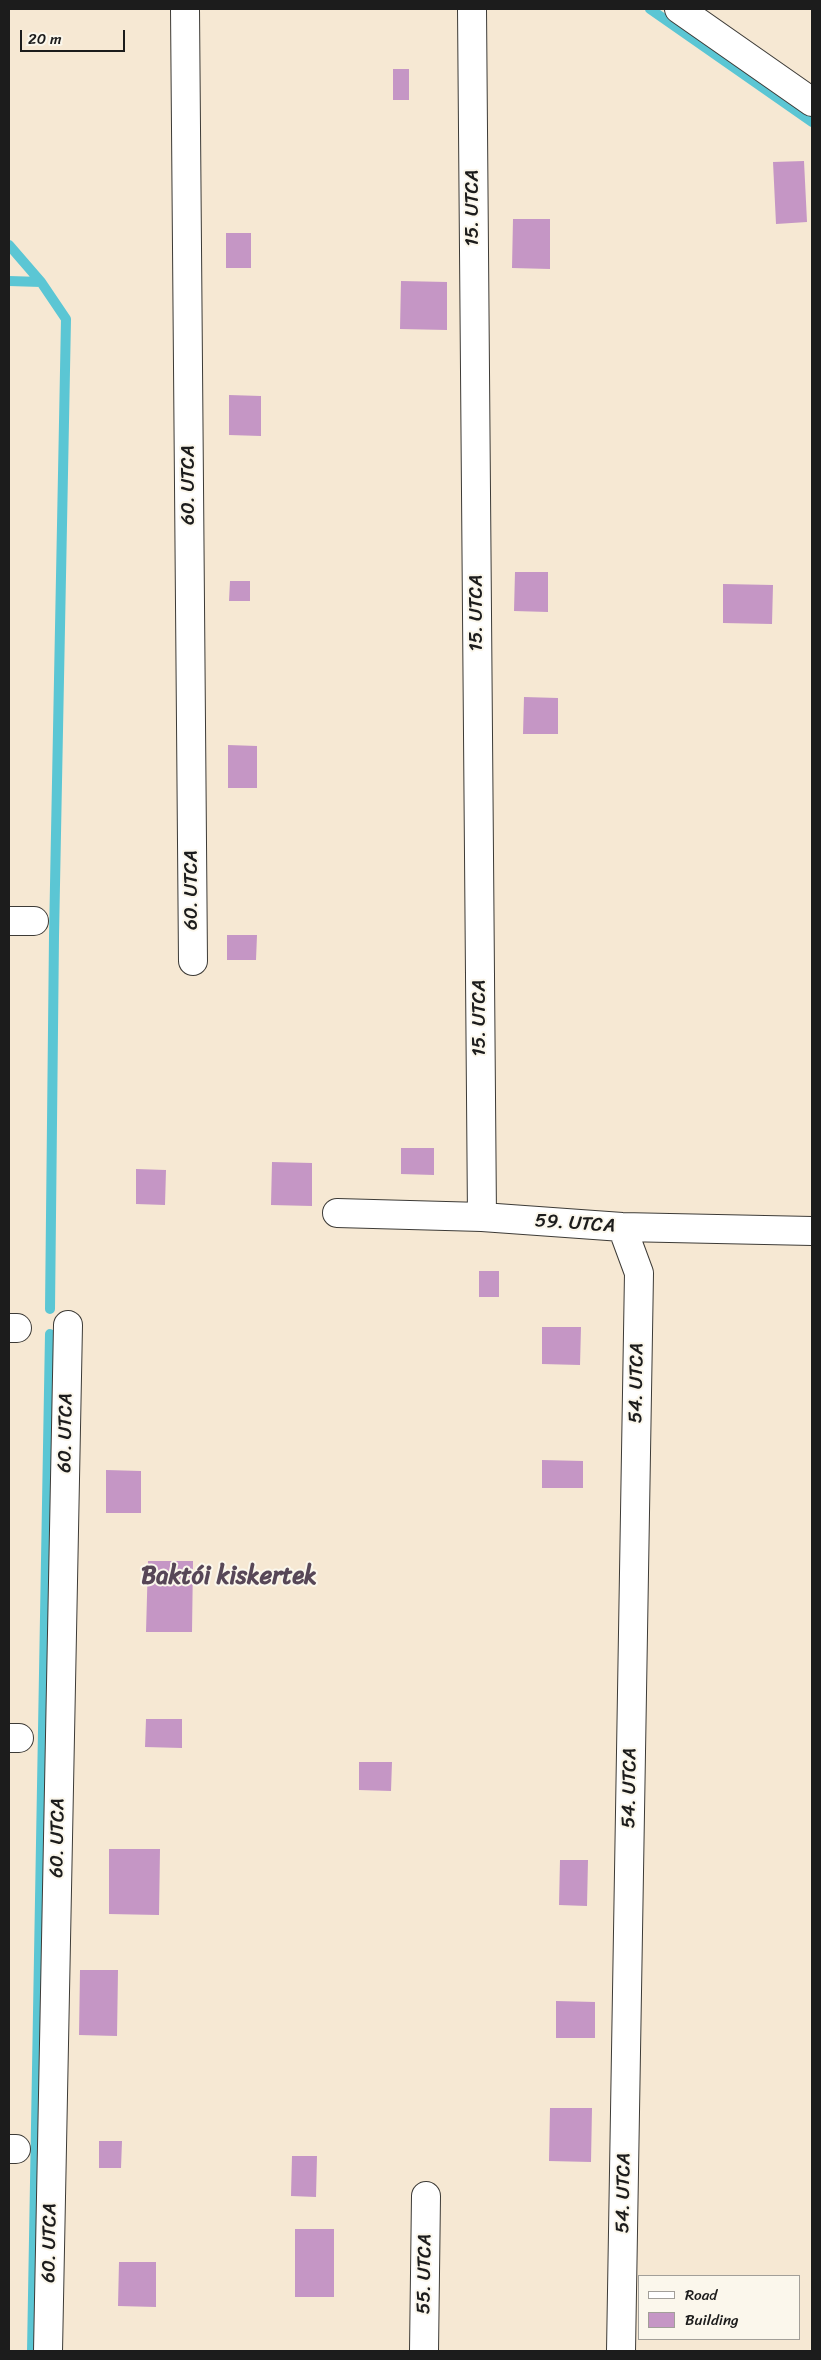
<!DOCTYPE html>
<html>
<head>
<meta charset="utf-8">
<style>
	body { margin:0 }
	#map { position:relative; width:821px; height:2360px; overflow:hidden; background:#f6e8d3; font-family:Sriracha,sans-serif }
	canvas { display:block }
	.frame { position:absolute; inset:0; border:10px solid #1c1c1c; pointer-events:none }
	.legend { position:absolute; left:638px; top:2275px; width:162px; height:65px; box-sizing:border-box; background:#fbf7ec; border:1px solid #a29f99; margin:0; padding:6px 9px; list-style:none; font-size:15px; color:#1c1c1c }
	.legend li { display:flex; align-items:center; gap:10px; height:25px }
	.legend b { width:25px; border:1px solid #a29f99 }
	.scale { position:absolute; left:20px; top:30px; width:105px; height:22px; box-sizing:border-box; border:2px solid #1c1c1c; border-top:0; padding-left:6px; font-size:15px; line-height:18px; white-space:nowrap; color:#1c1c1c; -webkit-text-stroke:4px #fbf7ec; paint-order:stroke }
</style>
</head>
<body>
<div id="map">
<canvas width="821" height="2360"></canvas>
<div class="frame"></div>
<ul class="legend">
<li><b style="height:6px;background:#fff"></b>Road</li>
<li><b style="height:14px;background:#c596c5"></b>Building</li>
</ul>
<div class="scale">20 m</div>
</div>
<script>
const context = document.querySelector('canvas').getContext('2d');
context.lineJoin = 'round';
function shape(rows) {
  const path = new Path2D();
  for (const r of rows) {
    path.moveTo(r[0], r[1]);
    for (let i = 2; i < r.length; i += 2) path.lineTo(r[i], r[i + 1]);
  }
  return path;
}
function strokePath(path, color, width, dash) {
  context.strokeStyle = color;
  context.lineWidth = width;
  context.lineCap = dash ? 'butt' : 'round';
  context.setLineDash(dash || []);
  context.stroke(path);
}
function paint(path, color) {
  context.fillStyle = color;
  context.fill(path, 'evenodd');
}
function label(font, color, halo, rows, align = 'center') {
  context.font = font + ' Sriracha,sans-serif';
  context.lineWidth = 4;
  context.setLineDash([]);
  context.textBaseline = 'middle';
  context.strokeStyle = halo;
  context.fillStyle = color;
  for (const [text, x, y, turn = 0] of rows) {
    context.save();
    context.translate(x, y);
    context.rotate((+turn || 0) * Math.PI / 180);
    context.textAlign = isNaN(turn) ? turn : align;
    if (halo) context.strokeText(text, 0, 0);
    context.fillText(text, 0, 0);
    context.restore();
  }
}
const stream = shape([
	[650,9,812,122],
	[9,245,41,282,66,319,54,936,50,1309],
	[9,281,41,282],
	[32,2351,50,1334]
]);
const building = shape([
	[393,69,409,69,409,100,393,100],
	[804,161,807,222,776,224,773,162],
	[513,219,550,219,550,269,512,268],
	[226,233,251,233,251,268,226,268],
	[401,281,447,282,447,330,400,329],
	[229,395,261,396,261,436,229,435],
	[515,572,548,572,548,612,514,611],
	[230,581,250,581,250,601,229,601],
	[723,584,773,585,772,624,723,623],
	[524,697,558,698,558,734,523,734],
	[228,745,257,746,257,788,228,788],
	[227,935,257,935,256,960,227,960],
	[401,1148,434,1148,434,1175,401,1174],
	[272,1162,312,1163,312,1206,271,1205],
	[136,1169,166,1170,165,1205,136,1204],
	[479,1271,499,1271,499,1297,479,1297],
	[542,1327,581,1327,580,1365,542,1364],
	[542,1460,583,1461,583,1488,542,1488],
	[106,1470,141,1471,141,1513,106,1513],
	[148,1561,193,1561,192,1632,146,1632],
	[146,1719,182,1719,182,1748,145,1747],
	[359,1762,392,1762,391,1791,359,1790],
	[109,1849,160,1849,159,1915,109,1914],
	[560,1860,588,1860,587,1906,559,1905],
	[80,1970,118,1970,117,2036,79,2035],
	[556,2001,595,2002,595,2038,556,2038],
	[550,2108,592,2108,591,2162,549,2161],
	[99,2141,122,2141,121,2168,99,2168],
	[292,2156,317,2156,316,2197,291,2196],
	[295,2229,334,2229,334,2297,295,2297],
	[119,2262,156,2262,156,2307,118,2306]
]);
const minor = shape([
	[185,9,193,961],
	[472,9,482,1217],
	[679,9,812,102],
	[9,921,34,921],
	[337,1213,482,1217,622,1227,812,1231],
	[9,1328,17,1328],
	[9,1738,19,1738],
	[9,2149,16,2149],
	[48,2351,68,1325],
	[424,2351,426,2196],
	[621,2351,639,1273,622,1227]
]);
const streetNames = [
	["15. UTCA",473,208,-90],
	["60. UTCA",189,485,-90],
	["15. UTCA",477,613,-90],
	["60. UTCA",192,890,-90],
	["15. UTCA",480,1018,-90],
	["59. UTCA",575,1224,4],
	["54. UTCA",637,1383,-89],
	["60. UTCA",66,1433,-89],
	["54. UTCA",630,1788,-89],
	["60. UTCA",58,1838,-89],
	["54. UTCA",624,2193,-89],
	["60. UTCA",50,2243,-89],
	["55. UTCA",425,2274,-89]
];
const districtNames = [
	["Baktói kiskertek",229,1577]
];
strokePath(stream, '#5bc6d4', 10);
paint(building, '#c596c5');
strokePath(minor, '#3d3b37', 30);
strokePath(minor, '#fff', 28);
label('19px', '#1c1c1c', '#fbf7ec', streetNames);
label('bold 24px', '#574757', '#fbf7ec', districtNames);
</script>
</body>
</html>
